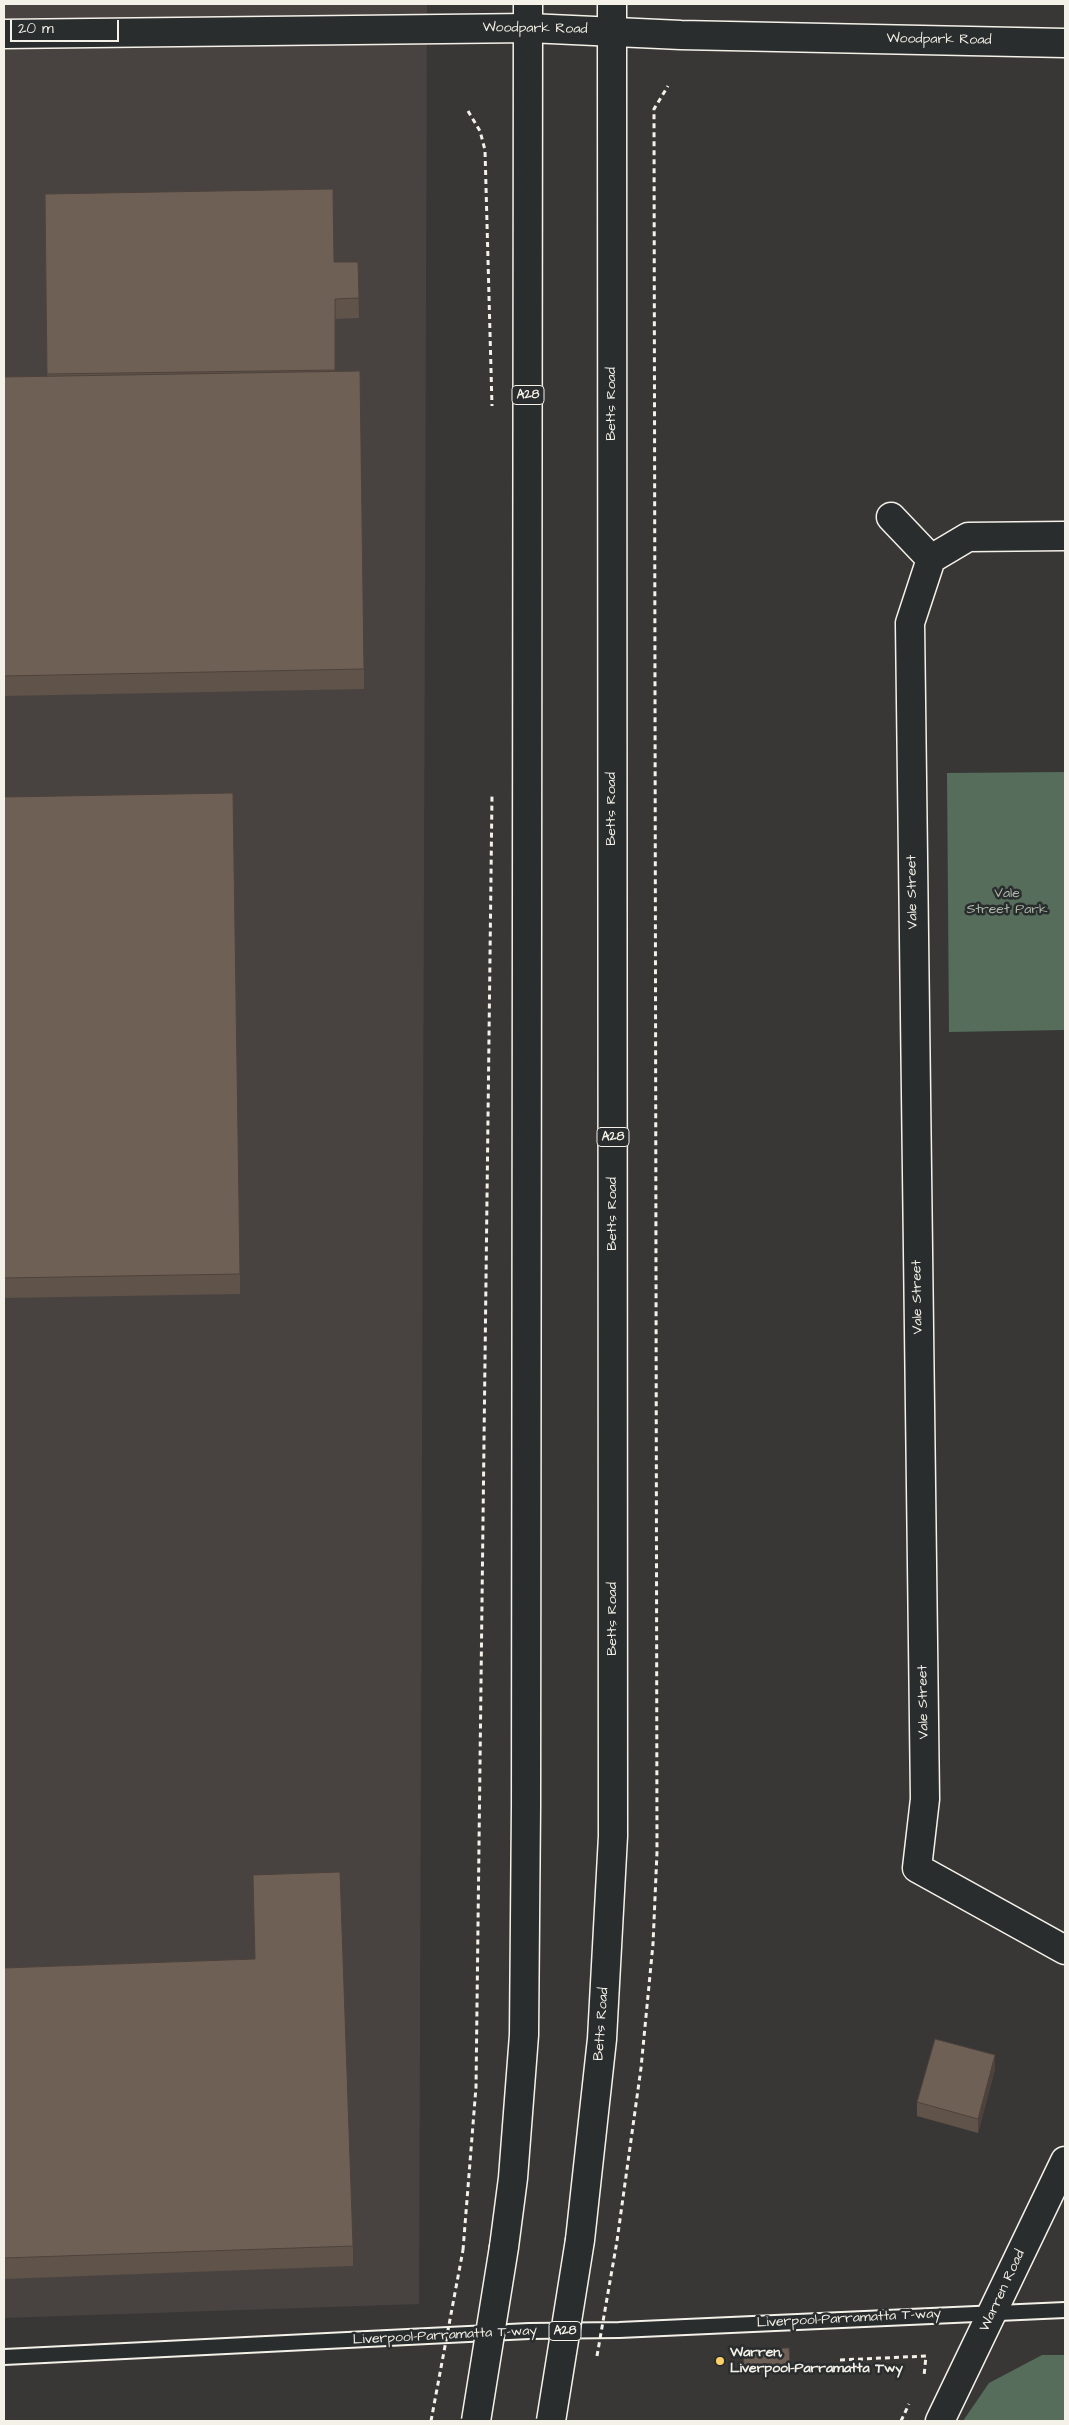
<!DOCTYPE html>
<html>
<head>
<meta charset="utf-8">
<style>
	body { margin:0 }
	#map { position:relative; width:1069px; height:2425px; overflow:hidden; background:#383736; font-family:"Architects Daughter",sans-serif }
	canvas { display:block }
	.frame { position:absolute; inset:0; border:5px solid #f4f1e8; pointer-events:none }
	.scale { position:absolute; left:10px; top:20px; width:109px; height:22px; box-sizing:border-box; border:2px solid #f4f1e8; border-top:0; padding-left:6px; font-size:15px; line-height:18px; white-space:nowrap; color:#f4f1e8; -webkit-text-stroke:4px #2a2d2e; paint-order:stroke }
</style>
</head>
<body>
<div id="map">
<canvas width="1069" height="2425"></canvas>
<div class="frame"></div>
<div class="scale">20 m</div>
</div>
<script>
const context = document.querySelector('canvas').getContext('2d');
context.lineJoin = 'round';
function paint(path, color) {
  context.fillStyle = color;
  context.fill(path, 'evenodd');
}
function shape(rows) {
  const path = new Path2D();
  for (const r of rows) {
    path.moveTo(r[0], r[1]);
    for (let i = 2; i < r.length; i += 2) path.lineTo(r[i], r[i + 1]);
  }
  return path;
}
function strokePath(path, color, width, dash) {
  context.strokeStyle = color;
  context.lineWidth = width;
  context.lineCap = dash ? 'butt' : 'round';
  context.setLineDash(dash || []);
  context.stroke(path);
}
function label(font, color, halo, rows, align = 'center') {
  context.font = font + ' "Architects Daughter",sans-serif';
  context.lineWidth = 5;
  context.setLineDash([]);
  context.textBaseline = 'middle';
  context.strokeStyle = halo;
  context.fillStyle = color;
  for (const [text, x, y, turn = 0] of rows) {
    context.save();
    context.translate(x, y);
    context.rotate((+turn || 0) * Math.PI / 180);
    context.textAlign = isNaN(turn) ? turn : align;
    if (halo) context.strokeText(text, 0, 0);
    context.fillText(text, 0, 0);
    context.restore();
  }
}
const built = shape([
	[4,4,427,4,419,2304,4,2318]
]);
const green = shape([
	[1065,772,1065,1030,949,1032,947,773],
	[1042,2355,1065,2355,1065,2421,963,2421,989,2383]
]);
const path = shape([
	[468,111,480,131,485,150,492,406],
	[617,2241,641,2068,653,1944,657,1852,654,109,668,86],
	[463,2250,476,2087,492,795],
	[840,2360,926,2356,924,2376],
	[901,2421,909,2404]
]);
const service = shape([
	[4,2357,529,2331,619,2330,1065,2310]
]);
const minor = shape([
	[891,517,931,559],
	[1065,536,968,537,931,559,910,623,925,1799,917,1868,1065,1950],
	[940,2421,1065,2161]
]);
const tertiary = shape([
	[4,34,529,28]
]);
const secondary = shape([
	[529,28,681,35,1065,43]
]);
const trunk = shape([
	[580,2240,602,2039,613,1836,612,4],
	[504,2247,513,2178,524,2035,526,1806,528,4]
]);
const pathBridge = shape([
	[597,2356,617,2241],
	[431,2421,463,2250]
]);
const trunkBridge = shape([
	[476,2421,504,2247],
	[551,2421,580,2240]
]);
const wall = shape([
	[45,214,334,262,358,262,359,318,335,319,335,371,364,669,364,689,4,696,4,377,47,376],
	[4,797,240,1274,240,1294,4,1298],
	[253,1875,353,2246,353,2266,4,2279,4,1968,255,1959],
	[995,2069,978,2133,917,2116,917,2102],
	[789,2348,790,2371,744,2374,743,2350]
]);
const shadedWall = shape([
	[995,2055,995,2069,978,2133,978,2119]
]);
const building = shape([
	[333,189,334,262,358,262,359,298,335,299,335,370,47,374,45,194,333,189],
	[360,371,364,669,4,676,4,377,360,371],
	[233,793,240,1274,4,1278,4,797,233,793],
	[340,1872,353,2246,4,2258,4,1968,255,1959,253,1875,340,1872],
	[935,2039,995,2055,978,2119,917,2102,935,2039],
	[789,2348,790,2364,744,2367,743,2350,789,2348]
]);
const markers = [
	[720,2361,5,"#ffd166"]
];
const shields = [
	[528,395,32],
	[613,1137,32],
	[565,2331,32]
];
const shieldNames = [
	["A28",528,395],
	["A28",613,1137],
	["A28",565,2331]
];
const streetNames = [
	["Woodpark Road",535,29,1],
	["Woodpark Road",939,40,1],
	["Betts Road",612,404,-90],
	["Betts Road",612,809,-90],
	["Vale Street",913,892,-91],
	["Betts Road",613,1214,-90],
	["Vale Street",918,1297,-91],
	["Betts Road",613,1619,-90],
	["Vale Street",924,1702,-91],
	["Betts Road",602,2024,-86],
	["Warren Road",1003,2291,-65],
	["Liverpool–Parramatta T-way",849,2319,-3],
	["Liverpool–Parramatta T-way",445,2336,-3]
];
const parkNames = [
	["Vale",1007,894],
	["Street Park",1007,910]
];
const poiNames = [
	["Warren,",730,2353],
	["Liverpool-Parramatta Twy",730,2369]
];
paint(built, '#484340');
paint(green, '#556d5a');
strokePath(service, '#f4f1e8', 18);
strokePath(minor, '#f4f1e8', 31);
strokePath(tertiary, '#f4f1e8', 31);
strokePath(secondary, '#f4f1e8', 31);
strokePath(trunk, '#f4f1e8', 31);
strokePath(path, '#f4f1e8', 3, [5, 4]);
strokePath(service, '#2a2d2e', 14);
strokePath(minor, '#2a2d2e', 28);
strokePath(tertiary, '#2a2d2e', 28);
strokePath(secondary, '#2a2d2e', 28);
strokePath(trunk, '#2a2d2e', 28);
strokePath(trunkBridge, '#f4f1e8', 31, []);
strokePath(pathBridge, '#f4f1e8', 3, [5, 4]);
strokePath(trunkBridge, '#2a2d2e', 28);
paint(wall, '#5f534a');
paint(shadedWall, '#4e433c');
paint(building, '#6f6056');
strokePath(building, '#4e433c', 1);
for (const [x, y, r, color] of markers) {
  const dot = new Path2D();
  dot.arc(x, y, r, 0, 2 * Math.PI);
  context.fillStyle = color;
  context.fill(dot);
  strokePath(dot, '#2a2d2e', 2);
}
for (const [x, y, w] of shields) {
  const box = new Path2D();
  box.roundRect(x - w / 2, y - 9.5, w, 19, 4);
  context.fillStyle = '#2a2d2e';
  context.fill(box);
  strokePath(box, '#f4f1e8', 1);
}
label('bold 12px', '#f4f1e8', null, shieldNames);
label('14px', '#f4f1e8', '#2a2d2e', streetNames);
label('14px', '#acb6a8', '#2a2d2e', parkNames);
label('bold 14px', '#f4f1e8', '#2a2d2e', poiNames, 'left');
</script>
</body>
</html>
